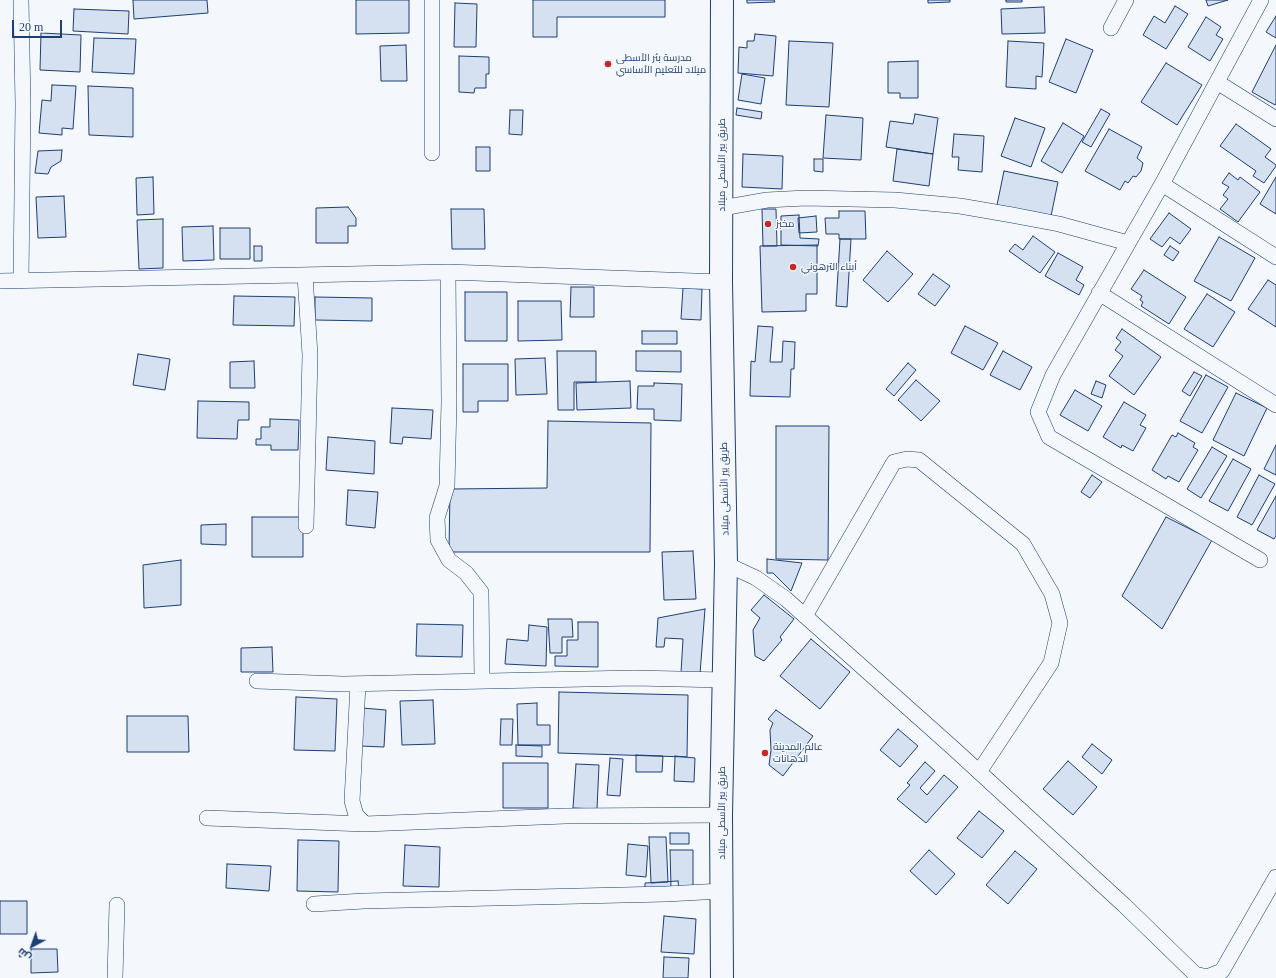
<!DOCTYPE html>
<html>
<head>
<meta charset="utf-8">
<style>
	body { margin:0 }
	#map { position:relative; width:1276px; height:978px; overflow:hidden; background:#f4f7fb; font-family:"Times New Roman",Cairo,serif }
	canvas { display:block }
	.north { position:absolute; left:12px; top:926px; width:40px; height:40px; -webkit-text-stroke:3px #f4f7fb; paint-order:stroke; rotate:221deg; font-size:11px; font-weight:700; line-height:16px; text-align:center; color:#1d3f73 }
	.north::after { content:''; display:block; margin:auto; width:14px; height:18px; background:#1d3f73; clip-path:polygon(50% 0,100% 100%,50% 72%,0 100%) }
	.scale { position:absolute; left:12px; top:20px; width:50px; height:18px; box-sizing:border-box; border:2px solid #1d3f73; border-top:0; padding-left:5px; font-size:12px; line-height:14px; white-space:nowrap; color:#1d3f73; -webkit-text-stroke:3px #f4f7fb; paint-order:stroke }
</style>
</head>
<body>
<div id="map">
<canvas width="1276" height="978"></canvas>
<div class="north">ش</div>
<div class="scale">20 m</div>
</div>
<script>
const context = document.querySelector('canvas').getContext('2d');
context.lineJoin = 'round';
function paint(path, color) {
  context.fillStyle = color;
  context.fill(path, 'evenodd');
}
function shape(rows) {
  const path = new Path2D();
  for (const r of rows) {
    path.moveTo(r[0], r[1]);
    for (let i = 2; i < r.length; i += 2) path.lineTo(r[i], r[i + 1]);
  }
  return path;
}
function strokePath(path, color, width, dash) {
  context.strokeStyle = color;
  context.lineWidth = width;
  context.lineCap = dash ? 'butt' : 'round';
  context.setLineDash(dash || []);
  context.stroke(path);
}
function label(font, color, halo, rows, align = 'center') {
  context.font = font + ' "Times New Roman",Cairo,serif';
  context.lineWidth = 3;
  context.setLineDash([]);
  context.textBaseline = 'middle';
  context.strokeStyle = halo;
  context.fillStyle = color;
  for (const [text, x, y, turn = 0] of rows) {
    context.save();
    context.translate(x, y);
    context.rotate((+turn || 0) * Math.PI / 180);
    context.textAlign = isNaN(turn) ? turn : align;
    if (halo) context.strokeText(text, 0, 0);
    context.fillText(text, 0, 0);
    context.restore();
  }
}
const building = shape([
	[133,0,207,0,208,13,134,19,133,0],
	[356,0,409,0,409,33,356,34,356,0],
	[533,0,665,0,665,17,557,17,557,37,533,37,533,0],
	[747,0,774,0,775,2,747,3,747,0],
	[928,0,950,0,950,2,928,3,928,0],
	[1006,0,1022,0,1022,2,1006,2,1006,0],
	[1206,0,1228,0,1208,6,1206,0],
	[455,3,477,4,476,47,454,47,455,3],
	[1175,6,1188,14,1166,49,1143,35,1154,16,1165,23,1175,6],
	[1044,7,1045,33,1002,34,1001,9,1044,7],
	[74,9,129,11,128,34,73,31,74,9],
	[1276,16,1276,38,1266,32,1276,16],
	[1206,17,1221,27,1216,35,1223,39,1210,61,1188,47,1206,17],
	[41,33,81,35,80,72,40,70,41,33],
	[755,34,776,36,773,76,738,73,739,47,747,48,747,41,754,41,755,34],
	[94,38,136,39,134,74,92,72,94,38],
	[1066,39,1093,50,1076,93,1049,82,1066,39],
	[789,41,833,43,829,107,786,105,789,41],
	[1008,41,1044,43,1042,77,1036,76,1036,89,1006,87,1008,41],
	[406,45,407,81,381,81,380,46,406,45],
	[1276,45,1276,103,1275,105,1252,92,1276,45],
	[459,56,489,57,489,74,486,74,486,88,475,88,474,93,459,92,459,56],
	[918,61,918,98,900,98,900,93,888,93,888,62,918,61],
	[1166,63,1202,85,1177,125,1141,102,1166,63],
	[742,74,765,78,761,104,738,100,742,74],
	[52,85,76,86,73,129,62,128,62,135,39,133,42,100,51,101,52,85],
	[88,86,133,88,133,137,89,135,88,86],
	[737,108,762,112,761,119,736,115,737,108],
	[1101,109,1110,114,1091,147,1082,142,1101,109],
	[510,110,523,110,522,135,509,134,510,110],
	[915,114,938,118,933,154,886,147,890,121,913,124,915,114],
	[826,115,863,118,861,160,823,158,826,115],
	[1015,118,1045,128,1031,167,1001,156,1015,118],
	[1063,123,1084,136,1062,173,1041,161,1063,123],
	[1236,124,1271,149,1265,157,1276,165,1276,166,1264,183,1253,176,1256,171,1220,146,1236,124],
	[1109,129,1142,147,1137,158,1143,163,1141,171,1136,177,1133,176,1128,183,1125,181,1120,190,1085,171,1109,129],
	[954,134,984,136,982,172,958,170,959,157,952,157,954,134],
	[476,147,490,147,490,171,476,171,476,147],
	[897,149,933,154,929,186,893,181,897,149],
	[62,150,61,161,51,167,48,174,35,173,38,151,62,150],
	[743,154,783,156,782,189,742,187,743,154],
	[814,159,823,159,823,172,814,171,814,159],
	[1004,171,1058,182,1051,216,997,205,1004,171],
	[1229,173,1238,180,1240,177,1260,192,1238,222,1220,209,1228,199,1223,195,1229,187,1222,183,1229,173],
	[153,177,154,214,137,215,136,178,153,177],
	[1276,177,1276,214,1260,204,1276,177],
	[64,196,66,237,38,238,36,197,64,196],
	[348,207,356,218,356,226,348,226,348,243,316,243,316,208,348,207],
	[451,209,484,209,485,249,452,249,451,209],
	[762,209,776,209,777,246,763,246,762,209],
	[839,211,865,211,866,239,839,239,839,234,826,234,825,218,839,218,839,211],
	[1169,213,1191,229,1180,244,1170,237,1162,247,1150,239,1169,213],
	[799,215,800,238,819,239,818,246,781,245,781,216,799,215],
	[816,216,817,232,799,233,798,218,816,216],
	[163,219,163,268,139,269,137,220,163,219],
	[213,226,214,260,183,261,182,227,213,226],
	[220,228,250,228,250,259,220,259,220,228],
	[1033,236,1055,252,1040,273,1009,251,1015,244,1023,250,1033,236],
	[1219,237,1255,258,1231,301,1194,281,1219,237],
	[840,239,851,239,847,307,836,306,840,239],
	[817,245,817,294,806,294,806,311,762,312,760,246,817,245],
	[254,246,262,246,262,261,254,261,254,246],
	[1170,246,1179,252,1173,261,1164,255,1170,246],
	[887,251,913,274,888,302,863,280,887,251],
	[1058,253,1083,267,1076,280,1084,285,1079,295,1045,276,1058,253],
	[1144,270,1186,297,1169,324,1141,306,1143,302,1140,300,1142,296,1131,289,1144,270],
	[933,274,950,286,935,306,918,294,933,274],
	[1268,280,1276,285,1276,327,1248,309,1268,280],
	[571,287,594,287,594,317,570,317,571,287],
	[683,288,702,289,701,320,681,319,683,288],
	[465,292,507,292,507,341,465,341,465,292],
	[1207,294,1235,312,1213,347,1184,329,1207,294],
	[234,296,295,297,294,326,233,325,234,296],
	[315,297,372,298,372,321,315,320,315,297],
	[518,301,561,301,562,340,518,341,518,301],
	[758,326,773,327,770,362,782,362,783,341,795,342,794,369,791,369,790,397,750,396,751,361,755,362,758,326],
	[965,326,998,343,983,370,951,353,965,326],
	[1122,329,1161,357,1134,395,1109,376,1123,356,1115,350,1121,342,1116,338,1122,329],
	[642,331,677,331,677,344,642,344,642,331],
	[557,351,596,351,596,382,574,382,574,410,558,410,557,351],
	[636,351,681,351,681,372,636,371,636,351],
	[1003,351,1032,367,1020,390,990,375,1003,351],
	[138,354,170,359,165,390,133,385,138,354],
	[545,358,547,394,516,395,515,359,545,358],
	[254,361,255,388,230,388,230,362,254,361],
	[908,363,916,370,894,396,886,389,908,363],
	[463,364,508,364,508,401,478,401,478,412,463,412,463,364],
	[1194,372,1202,376,1190,396,1182,391,1194,372],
	[1206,375,1228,387,1202,433,1180,421,1206,375],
	[916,380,940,401,921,421,898,400,916,380],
	[630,381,631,408,577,410,576,383,630,381],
	[1096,381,1106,385,1102,398,1091,394,1096,381],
	[654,383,682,384,681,421,654,420,654,409,637,409,638,386,654,386,654,383],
	[1075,390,1102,406,1088,431,1060,415,1075,390],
	[1236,393,1267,408,1244,456,1213,440,1236,393],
	[198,401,249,402,249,420,238,420,237,439,197,438,198,401],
	[1124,402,1146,415,1140,425,1146,428,1133,451,1122,445,1121,448,1103,437,1124,402],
	[392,408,433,410,431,439,403,437,402,444,390,443,392,408],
	[270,419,299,420,298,450,271,450,271,445,256,445,256,439,261,439,261,427,270,427,270,419],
	[548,421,651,423,650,552,449,552,450,489,547,488,548,421],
	[776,426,829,426,828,560,776,559,776,426],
	[1178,433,1195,443,1193,447,1198,450,1179,482,1168,476,1166,479,1152,470,1172,435,1176,437,1178,433],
	[328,437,375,441,374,474,326,470,328,437],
	[1276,445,1276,475,1264,469,1276,445],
	[1212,447,1227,456,1201,498,1187,489,1212,447],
	[1233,459,1251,469,1228,511,1209,501,1233,459],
	[1092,475,1102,482,1090,498,1081,492,1092,475],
	[1259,475,1275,484,1252,525,1237,517,1259,475],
	[348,490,378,492,375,528,346,525,348,490],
	[1276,496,1276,536,1274,539,1257,530,1276,496],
	[252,517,303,517,303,557,252,557,252,517],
	[1166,517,1212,540,1162,629,1122,596,1166,517],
	[226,524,226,545,201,544,201,525,226,524],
	[693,551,696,599,664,600,662,552,693,551],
	[767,559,802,563,791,591,773,573,767,573,767,559],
	[181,560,181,605,144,608,143,565,181,560],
	[764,595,794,619,780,637,782,640,764,661,755,656,753,630,760,618,751,610,764,595],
	[705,609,700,674,681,673,683,639,665,638,664,647,656,647,658,618,705,609],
	[548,619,572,619,573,637,562,637,562,653,550,653,548,619],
	[578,622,598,622,598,667,555,666,555,656,567,656,567,640,578,640,578,622],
	[417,624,463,625,462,657,416,656,417,624],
	[529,625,547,627,546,666,505,664,507,639,528,641,529,625],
	[811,639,850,672,820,709,780,676,811,639],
	[272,647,273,672,241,672,241,648,272,647],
	[559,692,688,695,687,757,558,753,559,692],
	[296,697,337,699,335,751,294,750,296,697],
	[433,700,435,744,402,745,400,701,433,700],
	[537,703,537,725,550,725,550,745,518,745,517,704,537,703],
	[362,708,386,710,384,747,360,746,362,708],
	[776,710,813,736,783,776,769,765,771,750,770,730,773,723,768,719,776,710],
	[127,716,188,716,189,752,127,752,127,716],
	[501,719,513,719,512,745,500,745,501,719],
	[898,729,918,746,900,767,880,750,898,729],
	[1092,744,1112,760,1102,774,1082,757,1092,744],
	[516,745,542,746,542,757,516,756,516,745],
	[636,755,663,756,662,772,636,772,636,755],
	[675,756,695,758,694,782,674,781,675,756],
	[610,758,623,759,620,796,607,795,610,758],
	[1068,761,1097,787,1073,815,1043,789,1068,761],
	[925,762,935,771,920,788,927,795,944,775,958,787,926,823,897,799,910,785,907,783,925,762],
	[503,763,548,763,548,808,503,808,503,763],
	[576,764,599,765,597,809,573,808,576,764],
	[979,811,1004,831,982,858,957,838,979,811],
	[670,833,689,833,689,844,670,844,670,833],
	[649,837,666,837,668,882,651,883,649,837],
	[298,840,339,841,338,892,297,891,298,840],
	[628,844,648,846,646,877,626,875,628,844],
	[405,845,440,847,439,887,403,886,405,845],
	[670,850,693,850,693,887,671,887,670,850],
	[929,850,955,874,936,895,910,871,929,850],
	[1015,851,1037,869,1008,904,986,885,1015,851],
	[227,864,271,866,269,891,226,888,227,864],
	[678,881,679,891,645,893,645,883,678,881],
	[0,901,27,901,27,934,0,934,0,901],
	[664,916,696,919,694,954,661,952,664,916],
	[31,949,57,949,58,972,31,973,31,949],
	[664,957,689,958,688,978,663,978,664,957]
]);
const minor = shape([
	[1111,28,1126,0],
	[1217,82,1276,119],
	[432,153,432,0],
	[1162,184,1276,257],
	[722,208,767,200,806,198,895,200,960,206,1012,215,1059,224,1128,243],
	[448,272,449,402,447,486,437,518,438,540,449,560,466,573,481,592,482,681],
	[305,275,310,355,306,526],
	[0,281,448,272,721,282],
	[21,281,23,104,21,0],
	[1099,293,1276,405],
	[1260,560,1049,437,1038,412,1053,375,1162,184,1261,0],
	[726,564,756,578,786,599,953,748,1124,905,1195,974,1207,977,1222,971,1276,877],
	[805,616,894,462,907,459,919,460,1023,544,1052,594,1060,623,1051,663,979,772],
	[257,681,343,684,634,678,724,680],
	[358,684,352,801,356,815,365,824],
	[207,818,365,824,565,816,721,815],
	[314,904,364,901,666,894,722,891],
	[115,978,117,905]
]);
const primary = shape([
	[722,978,721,815,726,564,721,282,722,0]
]);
const markers = [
	[608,64,4,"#c62828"],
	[768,224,4,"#c62828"],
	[793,267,4,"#c62828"],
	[765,753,4,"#c62828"]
];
const poiNames = [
	["مدرسة بئر الأسطى",616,58],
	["ميلاد للتعليم الأساسي",616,70],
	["مخبز",776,224],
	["أبناء الترهوني",801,267],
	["عالم المدينة",773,747],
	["الدهانات",773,759]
];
const streetNames = [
	["طريق بير الأسطى ميلاد",722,165,-90],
	["طريق بير الأسطى ميلاد",725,489,-91],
	["طريق بير الأسطى ميلاد",722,813,-90]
];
paint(building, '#d5e0f0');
strokePath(building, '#1d3f73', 1);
strokePath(minor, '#1d3f73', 16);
strokePath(primary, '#1d3f73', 24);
strokePath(minor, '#f4f7fb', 15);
strokePath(primary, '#f4f7fb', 22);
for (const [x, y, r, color] of markers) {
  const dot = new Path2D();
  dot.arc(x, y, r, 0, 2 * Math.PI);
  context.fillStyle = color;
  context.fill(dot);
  strokePath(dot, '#f4f7fb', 1.5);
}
label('10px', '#1d3f73', '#f4f7fb', poiNames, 'left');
label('10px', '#1d3f73', '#f4f7fb', streetNames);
</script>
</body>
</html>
